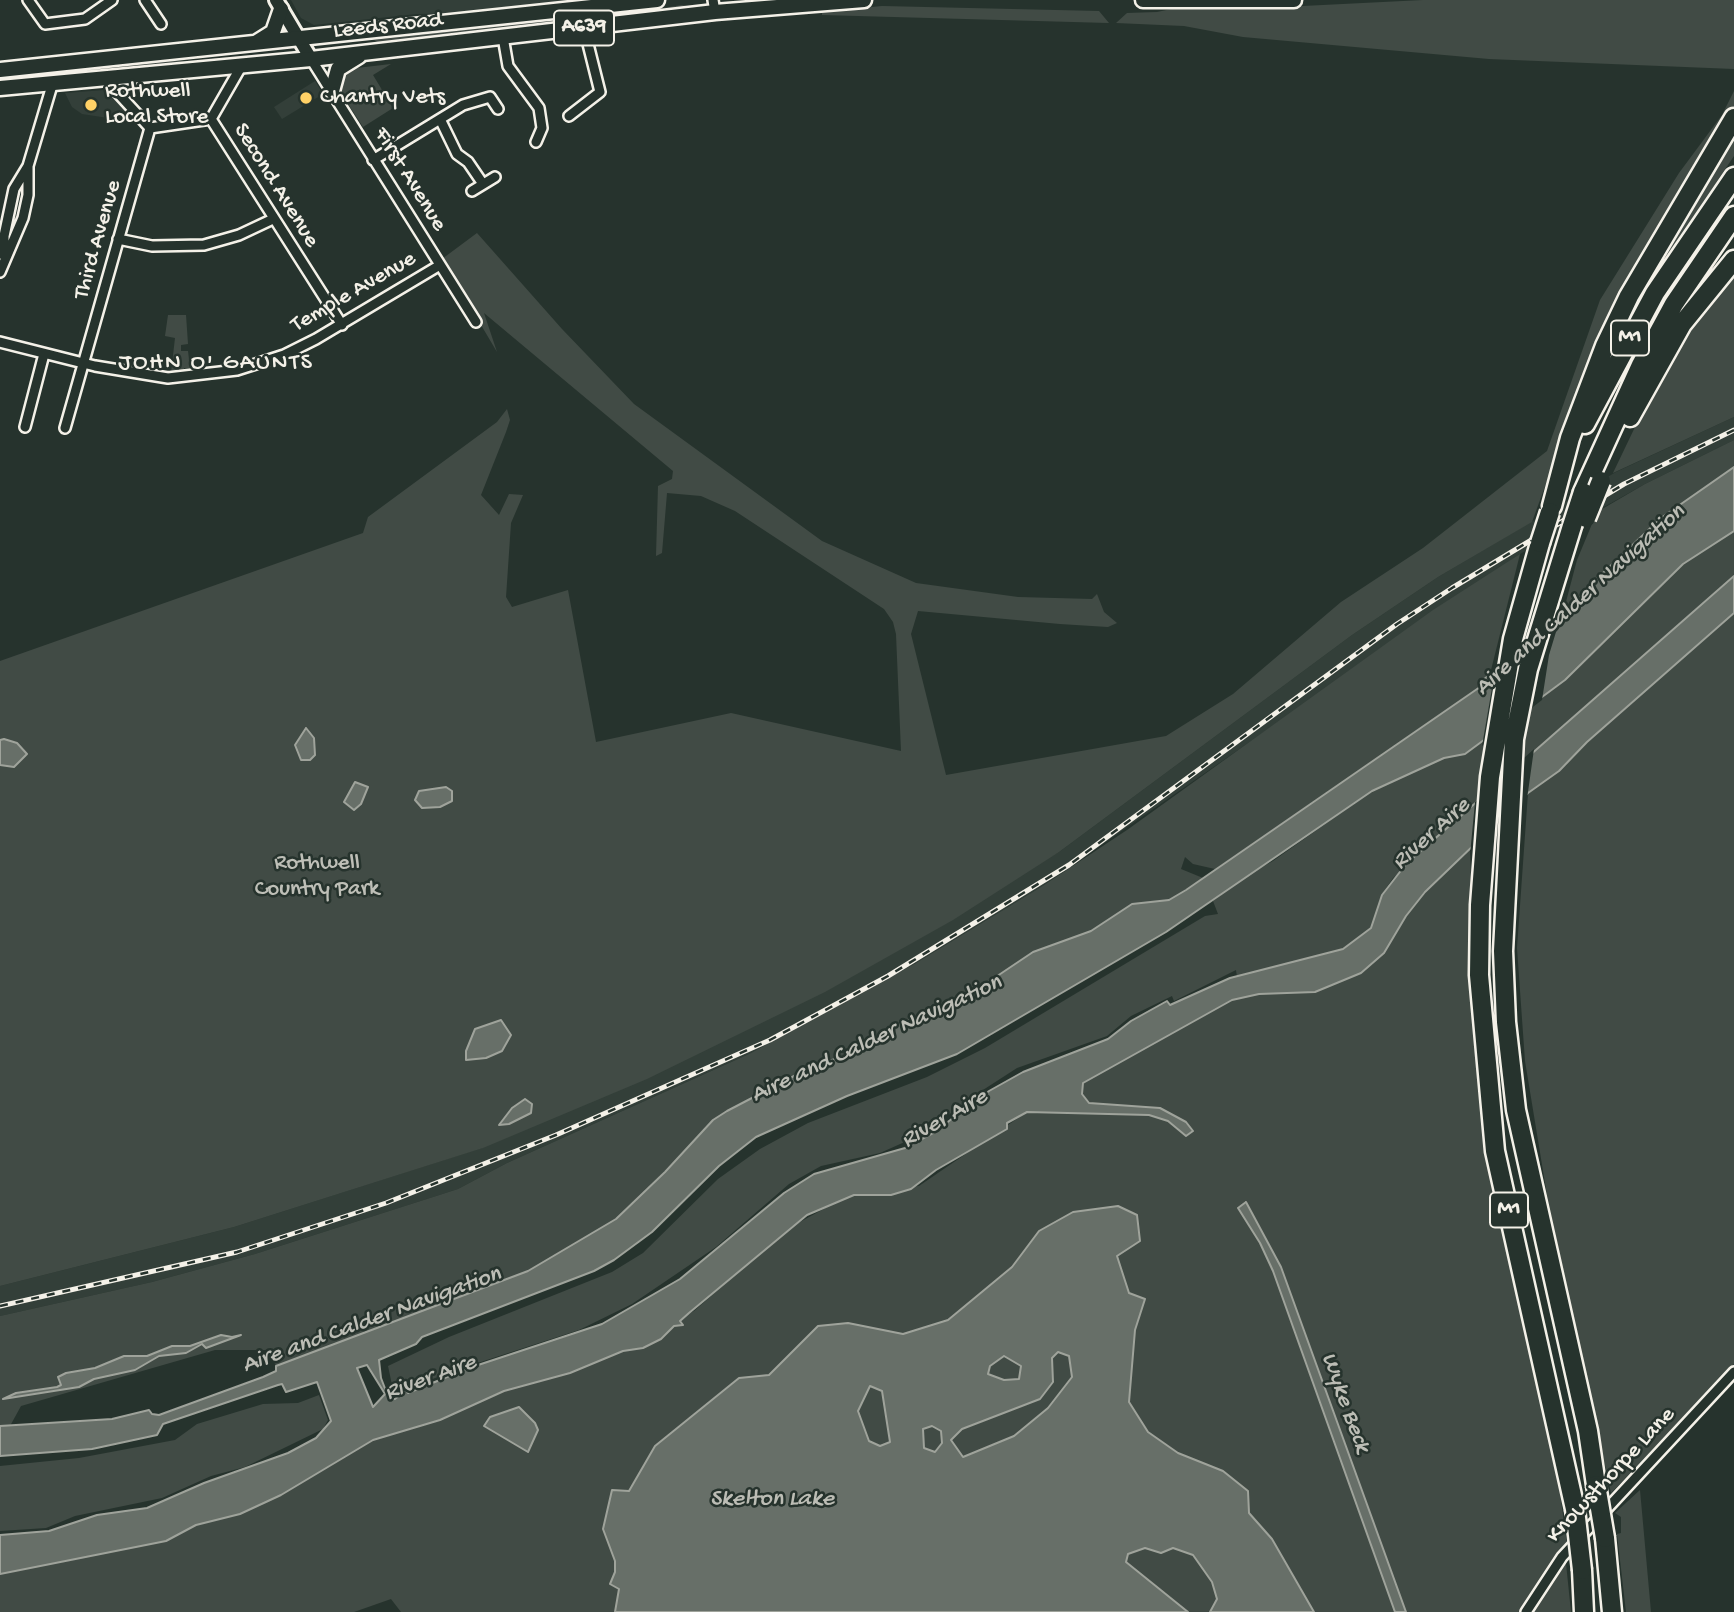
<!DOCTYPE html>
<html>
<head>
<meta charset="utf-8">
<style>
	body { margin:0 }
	canvas { display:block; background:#26332d }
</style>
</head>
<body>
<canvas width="1734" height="1612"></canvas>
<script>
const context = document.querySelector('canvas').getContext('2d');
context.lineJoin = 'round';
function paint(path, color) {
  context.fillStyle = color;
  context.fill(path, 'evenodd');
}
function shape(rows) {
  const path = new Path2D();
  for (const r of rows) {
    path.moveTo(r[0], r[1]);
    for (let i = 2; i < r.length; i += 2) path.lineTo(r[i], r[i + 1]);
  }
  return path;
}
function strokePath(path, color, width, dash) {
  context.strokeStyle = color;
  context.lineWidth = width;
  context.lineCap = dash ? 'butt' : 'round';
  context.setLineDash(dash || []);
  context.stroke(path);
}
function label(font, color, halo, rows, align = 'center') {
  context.font = font + ' "Gochi Hand",sans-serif';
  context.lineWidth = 5;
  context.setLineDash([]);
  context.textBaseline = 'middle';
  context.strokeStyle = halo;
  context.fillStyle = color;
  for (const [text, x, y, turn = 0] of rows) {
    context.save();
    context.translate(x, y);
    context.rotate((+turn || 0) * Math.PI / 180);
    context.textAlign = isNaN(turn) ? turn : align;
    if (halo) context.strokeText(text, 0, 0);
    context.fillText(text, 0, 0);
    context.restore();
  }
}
const built = shape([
	[291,0,587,0,476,13,416,14,314,25,301,18],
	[315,81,323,94,282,119,274,107],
	[105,90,131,115,116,114,115,119,82,114,72,107,65,93],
	[1734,417,1734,440,1645,484,1520,554,1041,887,916,963,749,1054,507,1163,458,1189,255,1254,152,1282,0,1316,0,1286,234,1227,482,1148,1059,852,1352,635,1438,577,1616,472]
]);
const green = shape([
	[1423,0,1734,0,1734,69,1489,59,1243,37,1184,26,1116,23,1127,13,1157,12,1181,7,1263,8],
	[682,5,690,7,690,10,456,38,432,37,379,43,374,40,576,17,612,16],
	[882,6,1099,11,1109,23,822,15,822,12],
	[263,54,280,54,265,56,264,60,54,78,0,78,0,76,147,61,186,61],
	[391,64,373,75,393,108,363,127,339,90,340,75,348,69],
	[1734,91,1734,106,1677,200,1584,379,1532,522,1438,577,1352,635,1059,852,953,920,825,992,647,1079,483,1148,234,1227,0,1286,0,661,363,533,368,517,497,422,507,409,510,420,506,432,481,495,499,515,509,494,523,495,511,523,506,597,512,607,568,590,596,742,731,713,901,751,896,634,893,622,884,609,735,511,701,496,667,493,662,553,656,556,658,486,672,479,673,471,484,313,497,352,442,259,477,233,562,329,634,404,822,541,916,583,1018,597,1092,599,1097,594,1104,612,1117,623,1108,627,1060,624,918,611,911,634,946,775,1166,736,1233,694,1341,602,1423,548,1547,451,1600,300,1679,173,1722,115],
	[1734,129,1734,156,1652,278,1612,348,1626,315],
	[1734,269,1734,417,1613,473,1658,379,1679,342],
	[168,315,186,315,188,344,181,345,181,351,188,351,190,368,184,368,184,373,171,373,175,338,165,336],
	[1734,440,1734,467,1661,518,1562,617,1577,560,1597,512,1645,484],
	[1734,531,1734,576,1393,878,1382,894,1371,928,1343,949,1237,977,1236,970,1174,1001,1172,996,1131,1016,1107,1036,1017,1068,969,1099,927,1132,880,1153,821,1166,789,1184,716,1247,632,1304,579,1330,453,1371,394,1394,388,1366,449,1337,612,1272,643,1253,718,1179,760,1149,808,1123,927,1077,985,1048,1205,916,1218,914,1213,901,1242,878,1273,861,1372,791,1444,758,1465,754,1482,741,1565,680,1683,564],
	[1520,554,1490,674,1483,680,1480,687,1215,869,1193,864,1185,857,1181,869,1203,878,1169,900,1132,904,1091,931,1033,952,960,1001,900,1024,850,1055,804,1070,713,1120,639,1198,616,1219,570,1247,528,1271,276,1366,268,1350,215,1350,21,1406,10,1426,0,1426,0,1316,152,1282,255,1254,458,1189,507,1163,749,1054,916,963,1041,887,1127,830,1433,610],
	[1734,613,1734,1364,1611,1493,1547,1195,1525,1061,1517,948,1528,793,1559,771,1587,742],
	[1470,850,1478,1072,1556,1464,1567,1544,1564,1544,1571,1612,401,1612,391,1599,354,1612,0,1612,0,1567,630,1346,694,1311,789,1228,851,1194,919,1186,1027,1112,1246,991,1324,983],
	[319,1395,328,1420,323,1429,245,1467,211,1476,162,1498,75,1516,46,1528,0,1531,0,1466,79,1458,175,1440,197,1424,263,1404,298,1403],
	[1640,1490,1651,1612,1626,1612,1617,1534,1621,1533,1621,1517,1615,1513]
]);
const water = shape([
	[1734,467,1734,531,1683,564,1565,680,1465,754,1444,758,1372,791,1166,932,957,1054,847,1096,756,1137,719,1166,652,1232,614,1260,594,1271,422,1337,416,1344,379,1360,381,1378,389,1399,395,1399,406,1390,408,1393,469,1368,602,1324,680,1279,784,1193,814,1174,905,1148,933,1133,989,1091,1023,1072,1108,1039,1131,1021,1167,1001,1170,1005,1230,978,1343,949,1371,928,1382,895,1406,864,1734,576,1734,613,1587,742,1559,771,1528,793,1425,892,1406,916,1384,953,1361,973,1315,992,1259,994,1232,1000,1083,1083,1082,1094,1089,1103,1160,1108,1186,1122,1193,1131,1186,1136,1168,1121,1149,1115,1027,1112,1007,1123,1007,1129,936,1170,911,1189,891,1195,854,1195,807,1215,689,1313,680,1321,683,1325,674,1326,661,1339,643,1348,623,1351,570,1373,504,1391,440,1420,373,1440,281,1495,240,1514,196,1525,166,1541,0,1574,0,1535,49,1531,97,1515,147,1508,204,1483,288,1453,316,1438,331,1421,317,1382,286,1392,282,1384,278,1385,163,1424,157,1435,92,1449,0,1456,0,1426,112,1419,149,1410,152,1414,159,1415,263,1377,276,1371,276,1366,528,1271,616,1219,665,1172,713,1120,727,1111,817,1064,850,1055,900,1024,960,1001,1033,952,1091,931,1132,904,1169,900,1186,890,1480,687,1483,680,1572,609,1584,591,1661,518,1734,467],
	[367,1365,385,1394,373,1407,357,1368,367,1365],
	[306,728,314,738,315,755,310,760,301,760,295,745,306,728],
	[4,739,17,743,27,754,14,767,0,765,0,740,4,739],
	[355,782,368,787,361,804,354,810,344,802,355,782],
	[446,787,452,791,452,801,440,807,422,808,415,800,419,791,446,787],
	[501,1020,511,1035,502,1051,486,1058,466,1060,466,1051,475,1029,501,1020],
	[525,1099,532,1104,531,1113,509,1124,499,1125,512,1108,525,1099],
	[1246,1202,1281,1267,1406,1612,1395,1612,1273,1271,1260,1243,1238,1208,1246,1202],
	[1118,1206,1137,1215,1140,1241,1117,1256,1129,1293,1145,1299,1135,1330,1129,1402,1148,1432,1178,1453,1223,1471,1248,1491,1249,1513,1272,1539,1314,1612,1210,1612,1217,1599,1212,1582,1193,1555,1173,1548,1161,1553,1145,1548,1128,1554,1126,1562,1188,1612,615,1612,619,1589,610,1584,615,1572,615,1561,603,1529,612,1490,629,1491,655,1446,739,1378,769,1375,818,1326,848,1323,903,1334,948,1320,1012,1267,1039,1231,1073,1212,1118,1206],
	[1058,1352,1069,1356,1072,1377,1048,1408,1014,1436,963,1457,951,1440,962,1429,1040,1399,1053,1382,1052,1358,1058,1352],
	[1004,1356,1021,1366,1019,1379,1004,1380,988,1374,990,1366,1004,1356],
	[870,1386,882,1391,890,1442,880,1446,869,1441,858,1411,870,1386],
	[932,1426,941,1431,942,1443,935,1452,924,1448,923,1429,932,1426],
	[221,1335,232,1337,241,1335,206,1348,202,1344,186,1353,159,1356,135,1370,94,1379,79,1387,3,1399,16,1393,57,1387,61,1385,58,1377,66,1373,95,1368,124,1356,147,1356,172,1346,190,1346,221,1335],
	[519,1407,535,1423,538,1430,528,1452,484,1426,490,1417,519,1407]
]);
const pier = shape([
	[1562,612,1549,655,1542,700,1482,746,1496,665],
	[1534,749,1527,799,1470,855,1475,802]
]);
const street = shape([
	[28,0,45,24,85,19,112,0],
	[145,0,161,24],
	[713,0,715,12],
	[503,37,508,66,539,108,542,128,536,142],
	[311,59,476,322],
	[242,65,211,119,342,325],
	[569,116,600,92,584,28],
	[440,119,457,154,468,162,483,184],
	[150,128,211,119],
	[373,160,463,105,490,97,498,109],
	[28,166,53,82],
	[472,191,495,177],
	[118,239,152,246,204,245,239,235,273,219],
	[0,272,23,218,28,195,28,166,14,189,4,236,4,256],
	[0,342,95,366,168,378,237,370,284,355,316,339,440,265],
	[25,427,44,354],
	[65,428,150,128,104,78],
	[1526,1612,1562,1557,1734,1372]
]);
const secondary = shape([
	[276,0,311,59]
]);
const primary = shape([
	[1143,0,1294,0],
	[257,42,273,32,281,9],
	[0,70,657,0],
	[0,88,311,59,715,12,864,0],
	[332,91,338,69,359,56]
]);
const highway = shape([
	[1630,417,1682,324,1734,260],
	[1585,424,1655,293,1734,177],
	[1583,492,1641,365,1674,304,1734,216],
	[1552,506,1570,438,1605,346,1629,296,1734,118],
	[1572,526,1528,669,1514,739,1503,951,1506,1022,1516,1110,1588,1431,1596,1485],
	[1540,543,1513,639,1490,777,1480,905,1479,975,1495,1151,1575,1509],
	[1605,1538,1612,1612],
	[1582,1570,1584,1612]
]);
const rail = shape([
	[0,1306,237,1252,386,1203,556,1135,770,1040,888,976,1069,865,1397,624,1452,588,1624,484,1734,430]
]);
const highwayBridge = shape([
	[1586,518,1601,481],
	[1572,526,1583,492],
	[1540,543,1550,512],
	[1596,1485,1605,1538],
	[1575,1509,1582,1570]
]);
const markers = [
	[306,98,7,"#ffd166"],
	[91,105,7,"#ffd166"]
];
const shields = [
	[584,28,60],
	[1630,338,38],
	[1509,1210,38]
];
const shieldNames = [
	["A639",584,28],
	["M1",1630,338],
	["M1",1509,1210]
];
const streetNames = [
	["Leeds Road",388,27,-6],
	["First Avenue",409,180,58],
	["Second Avenue",275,186,58],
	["Third Avenue",99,240,-74],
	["Temple Avenue",354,293,-30],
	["Knowsthorpe Lane",1612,1476,-47]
];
const poiNames = [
	["Rothwell",105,92],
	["Local Store",105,118],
	["Chantry Vets",320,98]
];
const parkNames = [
	["Rothwell",317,864],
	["Country Park",317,890]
];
const neighbourhoodNames = [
	["JOHN O' GAUNTS",216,364]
];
const waterNames = [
	["Aire and Calder Navigation",1581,601,-42],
	["River Aire",1432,835,-42],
	["Aire and Calder Navigation",877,1040,-25],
	["River Aire",945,1120,-30],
	["Aire and Calder Navigation",372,1321,-20],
	["River Aire",431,1379,-20],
	["Wyke Beck",1344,1403,70],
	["Skelton Lake",772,1500]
];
paint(built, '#333f39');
paint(green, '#414b45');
paint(water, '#676f68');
strokePath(water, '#9fa39b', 2);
paint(pier, '#26332d');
strokePath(street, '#f4f1e8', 14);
strokePath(secondary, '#f4f1e8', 18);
strokePath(primary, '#f4f1e8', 19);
strokePath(highway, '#f4f1e8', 23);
strokePath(street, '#26332d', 9);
strokePath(secondary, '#26332d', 12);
strokePath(primary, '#26332d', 14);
strokePath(highway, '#26332d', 18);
strokePath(rail, '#f4f1e8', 5);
strokePath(rail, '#26332d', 2.5, [8]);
strokePath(highwayBridge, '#f4f1e8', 23, []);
strokePath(highwayBridge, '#26332d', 18);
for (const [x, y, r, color] of markers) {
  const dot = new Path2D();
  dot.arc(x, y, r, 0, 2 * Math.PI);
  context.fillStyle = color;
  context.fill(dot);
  strokePath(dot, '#26332d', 2.5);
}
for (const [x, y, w] of shields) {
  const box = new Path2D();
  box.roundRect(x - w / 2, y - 17.5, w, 35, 5);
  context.fillStyle = '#26332d';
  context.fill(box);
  strokePath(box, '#f4f1e8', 2);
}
label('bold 21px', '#f4f1e8', null, shieldNames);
label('23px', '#f4f1e8', '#26332d', streetNames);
label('23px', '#f4f1e8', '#26332d', poiNames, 'left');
label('23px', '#bebfb7', '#26332d', parkNames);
context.letterSpacing = '2px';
label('24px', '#f4f1e8', '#26332d', neighbourhoodNames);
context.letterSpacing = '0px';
label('italic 24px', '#bcbdb5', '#26332d', waterNames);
</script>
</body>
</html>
